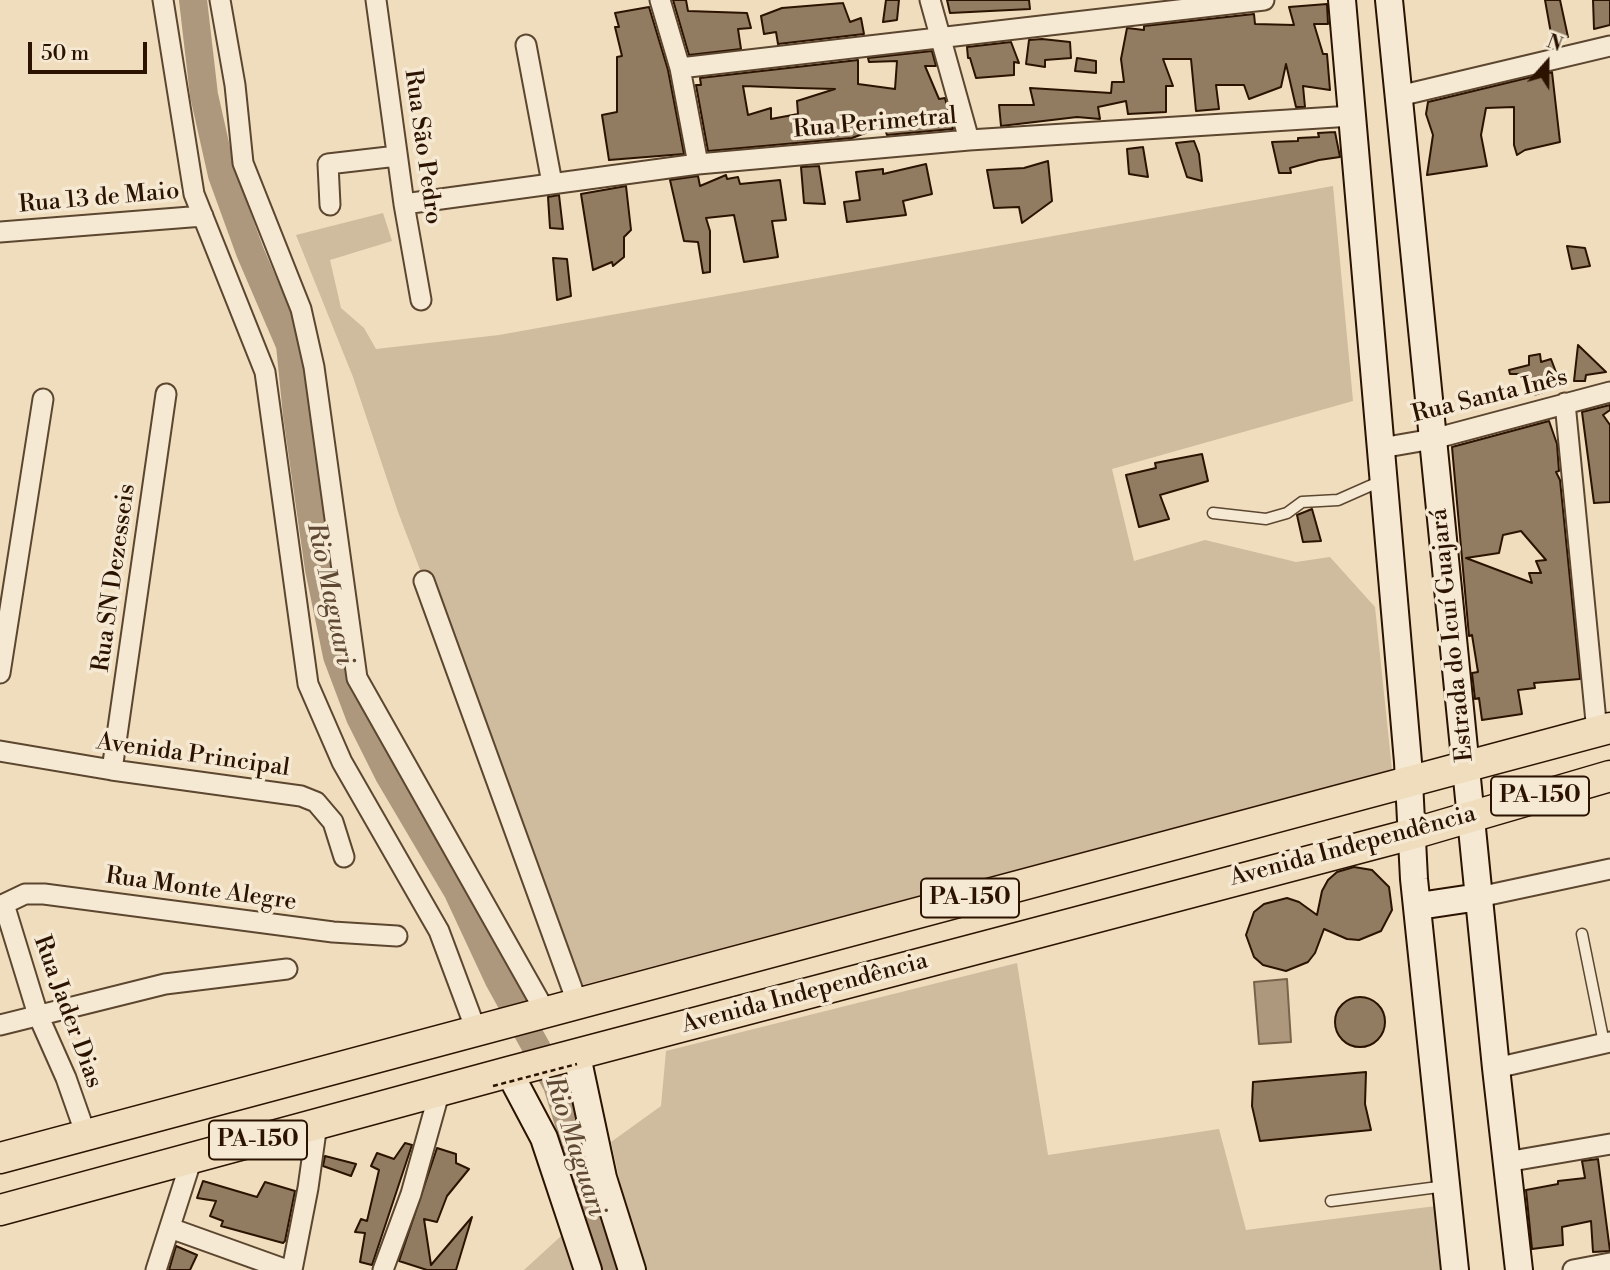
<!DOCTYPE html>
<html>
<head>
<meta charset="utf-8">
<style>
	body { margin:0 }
	#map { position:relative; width:1610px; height:1270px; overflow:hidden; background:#f0ddbd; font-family:"Libre Bodoni",serif }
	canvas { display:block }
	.north { position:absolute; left:1512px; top:28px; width:70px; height:70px; -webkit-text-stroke:5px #f5e9d4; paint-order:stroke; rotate:21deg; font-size:19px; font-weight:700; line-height:28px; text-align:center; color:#2b1300 }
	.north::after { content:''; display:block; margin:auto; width:24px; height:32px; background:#2b1300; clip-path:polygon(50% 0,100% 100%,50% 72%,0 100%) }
	.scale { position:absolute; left:28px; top:42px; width:119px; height:32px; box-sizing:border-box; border:4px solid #2b1300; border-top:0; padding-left:9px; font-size:21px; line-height:24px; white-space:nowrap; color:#2b1300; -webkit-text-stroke:5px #f5e9d4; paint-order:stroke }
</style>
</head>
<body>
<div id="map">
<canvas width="1610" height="1270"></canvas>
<div class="north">N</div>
<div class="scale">50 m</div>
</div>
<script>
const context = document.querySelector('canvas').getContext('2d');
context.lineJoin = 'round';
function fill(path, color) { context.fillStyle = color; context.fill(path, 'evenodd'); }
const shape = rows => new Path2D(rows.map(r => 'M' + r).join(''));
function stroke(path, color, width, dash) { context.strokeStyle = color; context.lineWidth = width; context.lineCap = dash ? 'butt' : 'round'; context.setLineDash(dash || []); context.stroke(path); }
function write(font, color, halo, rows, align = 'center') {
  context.font = font + ' "Libre Bodoni",serif'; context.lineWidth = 7; context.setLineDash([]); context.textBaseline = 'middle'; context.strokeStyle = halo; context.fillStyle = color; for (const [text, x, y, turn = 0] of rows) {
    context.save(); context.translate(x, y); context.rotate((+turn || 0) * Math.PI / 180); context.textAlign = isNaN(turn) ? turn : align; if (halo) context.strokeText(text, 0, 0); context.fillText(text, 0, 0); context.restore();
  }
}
fill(shape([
	[1333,186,1353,401,1112,469,1134,561,1205,540,1296,562,1330,557,1375,607,1392,770,579,986,398,512,353,377,296,235,383,213,392,241,330,260,341,308,364,328,376,349,499,335],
	[1017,963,1048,1155,1219,1129,1246,1230,1436,1206,1441,1270,524,1270,620,1182,611,1142,661,1106,666,1051]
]), '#cfbb9d');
const water = shape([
	[1287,979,1291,1042,1259,1044,1254,982,1287,979]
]);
fill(water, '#ad987d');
stroke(water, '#79634b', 2);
stroke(shape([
	[193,0,204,95,222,175,250,252,290,345,297,415,319,569,337,656,360,717,389,775,458,892,499,980,557,1085,614,1270]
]), '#ad987d', 28);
const building = shape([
	[673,0,686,0,688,11,747,13,751,28,738,29,741,49,689,55,673,0],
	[886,0,899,0,897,20,883,22,886,0],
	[947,0,1029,0,1030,9,950,13,947,0],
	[1545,0,1560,0,1568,37,1552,39,1545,0],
	[1593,0,1610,0,1610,25,1594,29,1593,0],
	[843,3,850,22,861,18,864,34,778,44,776,32,764,34,761,16,782,8,843,3],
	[1327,4,1328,24,1314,24,1323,54,1327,54,1330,90,1303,86,1305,107,1296,107,1286,64,1281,87,1249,99,1244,85,1216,85,1219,109,1196,111,1191,59,1163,59,1173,86,1166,86,1166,112,1128,114,1126,101,1098,107,1100,119,1077,117,1001,126,999,105,1034,105,1030,88,1111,93,1112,82,1124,82,1121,59,1127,28,1144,30,1144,26,1254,14,1255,24,1294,25,1289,7,1327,4],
	[649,7,668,70,684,154,609,160,602,115,617,112,617,57,622,56,615,27,619,27,615,13,649,7],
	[1042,39,1070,42,1071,58,1045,60,1045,67,1026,64,1029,40,1042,39],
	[1011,42,1019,63,1014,62,1014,75,976,78,970,58,968,58,967,47,1011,42],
	[932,51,936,66,925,66,939,99,945,98,953,129,887,135,884,126,852,138,708,151,696,85,701,85,700,78,858,60,858,84,895,89,897,61,869,62,868,58,932,51],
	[743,86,798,88,835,89,797,101,798,114,771,119,771,108,748,115,743,86],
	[1077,58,1096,61,1096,73,1075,71,1077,58],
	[1552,72,1560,142,1525,150,1517,155,1514,145,1514,107,1486,108,1481,135,1487,166,1427,175,1433,135,1426,114,1428,102,1552,72],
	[1335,132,1340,157,1319,160,1290,168,1291,173,1279,173,1272,142,1298,141,1298,138,1319,137,1318,133,1335,132],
	[1194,141,1199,154,1202,181,1187,177,1176,143,1194,141],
	[1143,147,1148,177,1129,174,1127,149,1143,147],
	[1048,161,1052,201,1022,223,1019,207,994,208,987,170,1024,168,1048,161],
	[926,164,932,194,903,201,906,215,847,222,844,202,860,200,856,172,883,169,883,174,926,164],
	[819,166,825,204,804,203,801,167,819,166],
	[726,175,727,179,738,177,740,184,780,180,786,220,772,221,778,257,744,262,734,215,706,218,710,231,710,272,703,273,698,242,684,241,670,180,698,176,700,186,726,175],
	[626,186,631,230,624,237,624,257,613,266,612,262,593,270,581,194,626,186],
	[559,195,563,229,550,228,548,197,559,195],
	[1567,246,1585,248,1590,266,1572,269,1567,246],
	[553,258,567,259,571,296,557,300,553,258],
	[1578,345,1606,372,1586,375,1585,381,1574,381,1578,345],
	[1540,354,1541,362,1551,359,1557,375,1543,375,1546,391,1534,395,1528,374,1510,374,1509,370,1529,365,1529,356,1540,354],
	[1610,405,1610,410,1603,415,1610,425,1610,502,1594,503,1582,412,1610,405],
	[1549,421,1557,444,1559,471,1556,472,1560,480,1580,679,1534,683,1535,688,1518,690,1522,714,1482,720,1479,698,1475,699,1472,673,1478,672,1472,635,1469,636,1452,447,1549,421],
	[1521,531,1546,560,1536,561,1541,573,1529,573,1532,583,1466,558,1499,553,1503,535,1521,531],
	[1202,454,1208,481,1160,495,1169,519,1139,527,1126,475,1156,468,1155,463,1202,454],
	[1312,509,1321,541,1303,542,1297,515,1312,509],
	[1354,867,1372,870,1389,887,1392,910,1381,931,1359,940,1347,939,1324,929,1315,953,1308,962,1286,971,1263,965,1254,957,1246,935,1254,912,1264,904,1287,898,1299,902,1317,915,1322,891,1328,880,1337,872,1354,867],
	'1335 1022a25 25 0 1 1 50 0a25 25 0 1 1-50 0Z',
	[1366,1072,1365,1104,1371,1130,1260,1141,1252,1106,1253,1082,1366,1072],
	[405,1143,412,1145,372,1265,360,1262,365,1233,355,1232,361,1219,367,1221,379,1170,371,1166,377,1153,394,1159,405,1143],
	[437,1148,456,1154,456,1163,469,1169,447,1196,437,1222,424,1219,431,1265,472,1217,456,1270,427,1270,399,1261,437,1148],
	[325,1156,356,1164,351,1176,323,1166,325,1156],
	[1598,1159,1610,1251,1593,1252,1591,1221,1562,1227,1563,1245,1532,1249,1526,1190,1558,1184,1558,1181,1585,1178,1582,1161,1598,1159],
	[203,1181,257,1197,265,1182,295,1191,285,1241,283,1243,221,1226,223,1221,210,1216,216,1201,197,1198,203,1181],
	[176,1246,197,1255,190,1270,169,1270,176,1246]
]);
fill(building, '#917c62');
stroke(building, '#2b1300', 2);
const service = shape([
	[1213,513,1266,519,1287,513,1302,502,1338,500,1381,481],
	[1582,934,1604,1043],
	[1331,1201,1446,1186]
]);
const minor = shape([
	[163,0,194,194,265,372,308,684,342,762,439,931,476,1030],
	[220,0,235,85,243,163,301,309,314,367,357,678,545,1011],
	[376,0,404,204,421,300],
	[660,0,680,68,698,164],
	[930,0,969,140],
	[526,45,552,183],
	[680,68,1264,0],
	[1399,96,1610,46],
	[404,204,698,164,969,140,1352,116],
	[330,205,328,164,397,156],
	[0,232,203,216],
	[1565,403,1597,732],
	[1381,448,1433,439,1610,392],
	[424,581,577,1002],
	[0,673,43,399],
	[0,751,112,770,301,796,316,802,333,822,344,857],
	[112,770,166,394],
	[1479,897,1610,869],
	[4,904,38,1015,66,1078,86,1135],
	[0,906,25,894,44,894,333,932,397,936],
	[0,1025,165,984,287,969],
	[1496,1068,1610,1042],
	[1506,1162,1610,1144],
	[170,1228,287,1270],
	[156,1270,192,1158],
	[292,1270,308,1188,317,1124],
	[383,1270,411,1194,440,1090],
	[1573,1270,1610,1263]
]);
const secondary = shape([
	[1342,0,1408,762,1414,879,1455,1270],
	[1389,0,1496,1068,1519,1270],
	[1419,906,1479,897],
	[577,1056,603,1178,632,1270],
	[509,1072,544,1138,588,1270]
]);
const primary = shape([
	[0,1158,1610,728],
	[0,1210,509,1072,1412,834,1610,776]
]);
stroke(service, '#5c462f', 13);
stroke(minor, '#5c462f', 23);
stroke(secondary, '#2b1300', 30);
stroke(primary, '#2b1300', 33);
stroke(service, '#f5e9d4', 10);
stroke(minor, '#f5e9d4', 19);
stroke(secondary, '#f5e9d4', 26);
stroke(primary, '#f0ddbd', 30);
stroke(shape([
	[493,1086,577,1064]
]), '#2b1300', 2.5, [5, 3.5]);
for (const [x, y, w] of [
	[1540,796,98],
	[970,898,98],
	[258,1140,98]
]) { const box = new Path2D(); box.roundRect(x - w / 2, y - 19.5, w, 39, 5); context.fillStyle = '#f5e9d4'; context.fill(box); stroke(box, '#2b1300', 2); }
write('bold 23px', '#2b1300', null, [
	["PA-150",1540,796],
	["PA-150",970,898],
	["PA-150",258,1140]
]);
write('24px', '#2b1300', '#f5e9d4', [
	["Rua Perimetral",875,124,-5],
	["Rua São Pedro",422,147,82],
	["Rua 13 de Maio",99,199,-5],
	["Rua Santa Inês",1490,397,-14],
	["Rua SN Dezesseis",115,578,-82],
	["Estrada do Icuí Guajará",1453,635,-96],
	["Avenida Principal",193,756,8],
	["Avenida Independência",1353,847,-15],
	["Rua Monte Alegre",201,890,8],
	["Avenida Independência",805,994,-15],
	["Rua Jader Dias",67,1012,70]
]);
write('italic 26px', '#5f4832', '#f5e9d4', [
	["Rio Maguari",329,594,78],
	["Rio Maguari",574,1147,72]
]);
</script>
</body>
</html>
